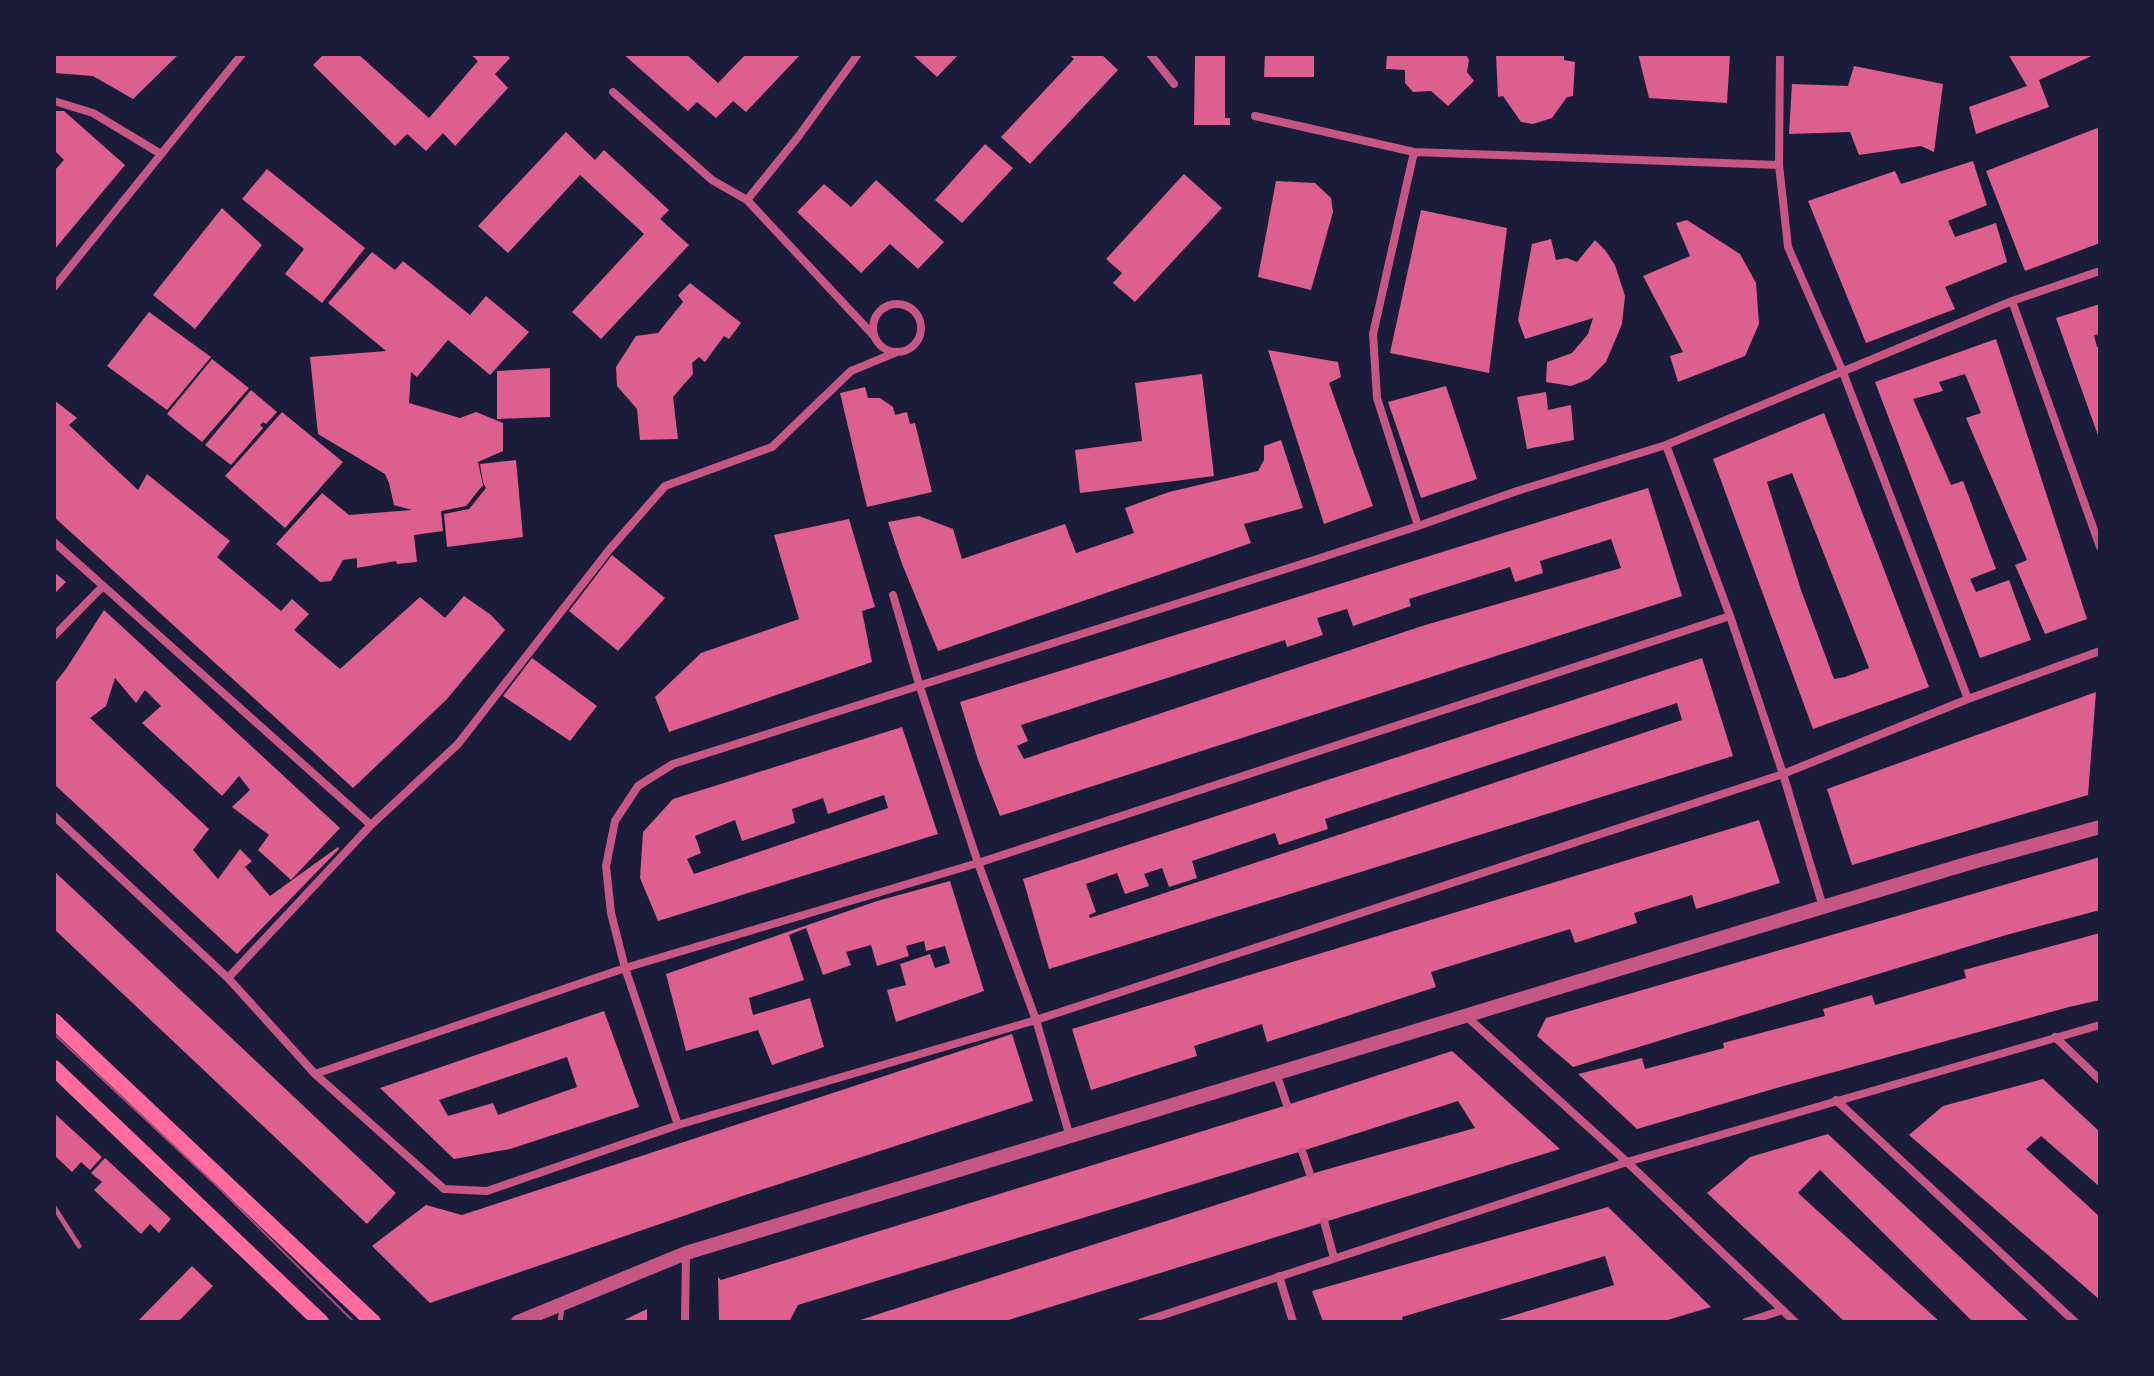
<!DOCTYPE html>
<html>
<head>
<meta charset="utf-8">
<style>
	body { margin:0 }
	#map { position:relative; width:2154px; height:1376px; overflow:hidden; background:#1b1b3a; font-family:"Fira Sans",sans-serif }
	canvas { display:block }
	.frame { position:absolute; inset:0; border:56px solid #1b1b3a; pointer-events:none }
</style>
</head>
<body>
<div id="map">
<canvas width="2154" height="1376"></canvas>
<div class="frame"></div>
</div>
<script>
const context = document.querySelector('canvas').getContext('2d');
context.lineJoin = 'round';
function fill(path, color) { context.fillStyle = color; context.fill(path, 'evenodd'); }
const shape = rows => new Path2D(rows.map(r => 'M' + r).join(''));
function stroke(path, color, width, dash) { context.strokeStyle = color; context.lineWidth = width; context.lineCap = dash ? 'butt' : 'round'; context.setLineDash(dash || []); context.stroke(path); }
fill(shape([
	[54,54,179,54,133,99,93,76,54,73],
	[324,54,358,54,429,118,478,61,470,54,506,54,510,58,495,74,508,88,455,146,443,133,426,151,407,134,395,146,313,65],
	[623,54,686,54,718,83,746,54,801,54,746,112,733,101,716,118,697,102,688,111],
	[912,54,959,54,937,77],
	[1068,54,1101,54,1118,70,1030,164,1001,137,1074,59],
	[1195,54,1225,54,1225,118,1230,118,1230,125,1194,125],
	[1265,54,1314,54,1314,77,1264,77],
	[1387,54,1466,54,1469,60,1467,72,1474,81,1448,106,1431,91,1413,92,1405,83,1405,70,1386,69],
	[1496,54,1564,54,1564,60,1575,62,1573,96,1567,97,1552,118,1533,124,1521,122,1503,96,1498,97],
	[1638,54,1730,54,1727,103,1649,98],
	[2008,54,2096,54,2039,80,2049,107,1976,134,1969,107,2027,86],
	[1854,66,1943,84,1934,152,1921,146,1859,155,1850,132,1789,134,1792,84,1848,86],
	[54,111,64,111,125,165,54,250,54,171,64,160,54,150],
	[2100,127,2100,243,2025,271,1986,171],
	[566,132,595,160,604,150,669,210,660,219,689,245,601,339,572,312,644,234,580,175,508,253,478,226],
	[985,144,1013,168,962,223,935,200],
	[1973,161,1987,205,1948,221,1955,237,1996,223,2007,262,1945,287,1955,309,1866,343,1808,201,1895,171,1901,184],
	[267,169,365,248,322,303,285,274,304,249,242,199],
	[1184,174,1222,208,1135,302,1113,283,1122,273,1106,259],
	[876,180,944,242,918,269,890,244,861,273,797,212,824,184,851,207],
	[1276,181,1315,183,1331,198,1333,212,1311,290,1258,277],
	[222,208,262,245,195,329,153,295],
	[1421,210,1507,228,1489,373,1390,353],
	[1687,220,1740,254,1756,283,1759,324,1745,356,1678,382,1670,356,1683,352,1643,276,1690,256,1676,223],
	[1551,239,1556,260,1567,258,1577,262,1595,240,1605,250,1615,265,1625,296,1622,324,1606,362,1589,379,1571,386,1546,382,1547,362,1572,353,1588,334,1593,318,1525,339,1518,320,1532,244],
	[372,252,395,270,403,261,470,315,486,296,529,332,490,375,448,340,417,377,411,372,409,403,460,418,476,412,503,423,503,451,478,462,483,485,466,506,441,511,443,531,414,535,417,562,397,564,396,561,357,568,357,558,343,560,331,581,320,582,276,544,322,493,349,515,412,510,394,505,389,483,385,474,318,434,310,357,386,351,328,303],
	[690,283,741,323,729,339,724,336,705,362,699,357,692,363,693,374,673,397,678,439,640,440,637,409,617,386,616,367,636,336,658,333,683,302,678,295],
	[2100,304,2100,334,2094,335,2097,347,2100,346,2100,441,2056,318],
	[149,312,211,357,167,410,107,366],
	[1996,339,2087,619,2045,634,2015,565,2027,560,1966,418,1981,413,1965,374,1939,382,1943,391,1913,399,1951,485,1963,481,1996,569,1970,579,1976,592,2009,580,2031,640,1980,658,1875,382],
	[1268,350,1338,362,1341,377,1329,383,1373,506,1324,524],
	[212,359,249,388,202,442,167,414],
	[550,368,550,417,497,419,497,371],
	[1202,374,1214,476,1080,493,1075,450,1142,441,1135,383],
	[1446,386,1477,479,1421,498,1388,402],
	[865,387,868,398,880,398,893,407,895,415,907,412,910,424,915,423,932,492,867,507,840,393],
	[251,390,277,412,266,424,263,422,260,425,263,428,231,465,205,445],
	[1546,392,1548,410,1571,405,1574,440,1527,449,1517,397],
	[54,400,77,418,69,425,138,490,147,474,230,541,217,557,281,611,292,599,309,614,294,630,340,669,420,597,445,618,464,596,491,615,505,630,446,700,353,788,54,517],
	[282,412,343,462,285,528,225,476],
	[1824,413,1929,687,1813,729,1713,459],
	[1792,473,1869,668,1845,677,1834,679,1801,590,1767,482],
	[1281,440,1303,508,1244,524,1251,543,938,651,902,564,888,522,919,516,953,529,962,559,1065,524,1076,553,1134,533,1125,508,1169,492,1258,471,1264,460,1264,446],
	[516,460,523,537,447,547,444,514,469,509,486,488,483,482,480,464],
	[1648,488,1682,596,1000,816,978,760,960,702],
	[1611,539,1621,568,1422,626,1024,759,1017,746,1028,741,1021,725,1285,640,1287,647,1323,635,1317,618,1347,609,1353,626,1411,606,1409,599,1510,567,1515,582,1543,573,1540,561],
	[849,519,875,607,862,611,872,662,669,732,655,697,701,653,799,619,774,535],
	[612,555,665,598,618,651,569,611],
	[54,572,66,582,54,594],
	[104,610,340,828,291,880,258,850,269,835,232,807,250,790,239,776,222,796,142,723,161,706,145,690,136,703,115,678,106,706,90,718,209,829,193,850,218,879,240,849,252,861,245,867,270,896,338,847,339,849,237,954,54,784,54,684,66,669],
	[532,658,597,706,570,741,503,696],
	[1702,658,1733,756,1049,969,1023,879],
	[1677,703,1682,720,1090,918,1089,915,1096,912,1086,884,1117,873,1125,894,1149,886,1144,874,1162,868,1169,887,1197,878,1192,861,1275,833,1279,845,1328,829,1325,819],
	[2096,692,2088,795,1852,865,1827,789],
	[902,727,938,834,658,921,640,878,643,832,673,799],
	[884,795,888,808,694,874,687,859,701,853,695,836,735,820,742,841,795,823,792,809,823,798,828,814],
	[1759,820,1780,883,1696,909,1692,895,1634,913,1637,923,1575,943,1570,929,1431,972,1436,987,1267,1042,1262,1024,1194,1046,1197,1056,1091,1090,1072,1029],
	[2100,857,2100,910,2006,935,1573,1067,1537,1036,1546,1018],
	[54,871,396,1193,367,1224,54,929],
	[950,881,984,991,896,1022,887,990,906,985,900,964,930,954,935,968,950,963,945,946,926,951,924,941,906,946,909,956,877,966,871,945,846,952,851,965,823,975,806,928,789,935,804,980,749,998,753,1015,810,998,824,1047,772,1065,758,1030,686,1051,666,974,877,901],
	[2100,933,2100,1000,2069,1007,1780,1087,1637,1129,1578,1074,1642,1058,1645,1069,1724,1048,1723,1043,1825,1016,1823,1009,1872,995,1875,1005,1966,978,1964,970],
	[604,1011,639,1107,510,1149,454,1159,380,1088],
	[567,1057,577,1087,498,1115,493,1103,448,1116,439,1100],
	[1012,1034,1033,1101,724,1202,430,1303,372,1246,426,1205,462,1215],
	[1452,1051,1560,1149,1002,1322,854,1322,1321,1171,1475,1128,1458,1101,1302,1151,798,1305,789,1322,719,1322,718,1277,721,1280,1287,1105],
	[2043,1079,2100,1132,2100,1187,2041,1136,2026,1149,2100,1217,2100,1300,1909,1135,1943,1106],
	[54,1113,102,1157,90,1170,81,1162,72,1172,54,1155],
	[1828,1134,1859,1163,2030,1322,1973,1322,1820,1170,1798,1193,1940,1322,1845,1322,1707,1193,1750,1157],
	[105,1158,171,1219,159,1233,150,1224,141,1234,94,1190,102,1182,91,1173],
	[1608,1207,1711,1307,1661,1322,1492,1322,1614,1285,1605,1256,1402,1317,1403,1322,1323,1322,1312,1291],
	[192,1266,213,1286,178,1322,137,1322],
	[647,1309,647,1322,620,1322]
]), '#dd5f8e');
stroke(shape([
	[54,1207,79,1246],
	[560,1322,562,1307]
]), '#c65784', 5);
stroke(shape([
	[1150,54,1174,84],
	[1780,54,1779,165,1788,247,1842,370,1968,699],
	[613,92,712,180,747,200,874,336],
	[54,101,93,113,161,154],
	[1255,116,1414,152,1779,165],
	[1414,152,1373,334,1377,398,1418,526],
	[747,200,798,137,858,54],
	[54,287,242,54],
	[2012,301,2100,547],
	'873 328a24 24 0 1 1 48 0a24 24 0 1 1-48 0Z',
	[1666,445,1730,616,1783,774,1823,907],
	[54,542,371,825],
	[893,595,919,684,978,863,1036,1020,1070,1137],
	[54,636,103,586],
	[54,816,228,978,315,1074,444,1189,487,1191,678,1125,1036,1020,1783,774,1968,699,2100,651],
	[228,978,371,825,458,744,609,550,665,486,772,447,851,371,897,352],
	[1466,1016,1627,1162,1795,1322],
	[2055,1037,2100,1080],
	[1276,1073,1287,1105],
	[315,1074,625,968,978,863,1730,616],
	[1836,1100,2075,1322],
	[678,1125,625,968,611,913,606,866,615,821,638,786,673,764,1314,560,1418,526,1517,491,1666,445,2012,301,2100,271],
	[1302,1151,1310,1174],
	[1324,1221,1334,1258],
	[1279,1276,1293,1322],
	[685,1322,686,1253],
	[1142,1322,1627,1162,2100,1025],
	[1746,1322,1783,1310]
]), '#c65784', 8);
stroke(shape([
	[518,1322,686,1253,1823,907,1973,862,2100,827]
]), '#c65784', 14);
stroke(shape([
	[54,1021,373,1322],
	[54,1068,321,1322]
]), '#ff6b9d', 16);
stroke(shape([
	[54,1034,219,1188,354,1322]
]), '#a44b75', 2);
</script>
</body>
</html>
